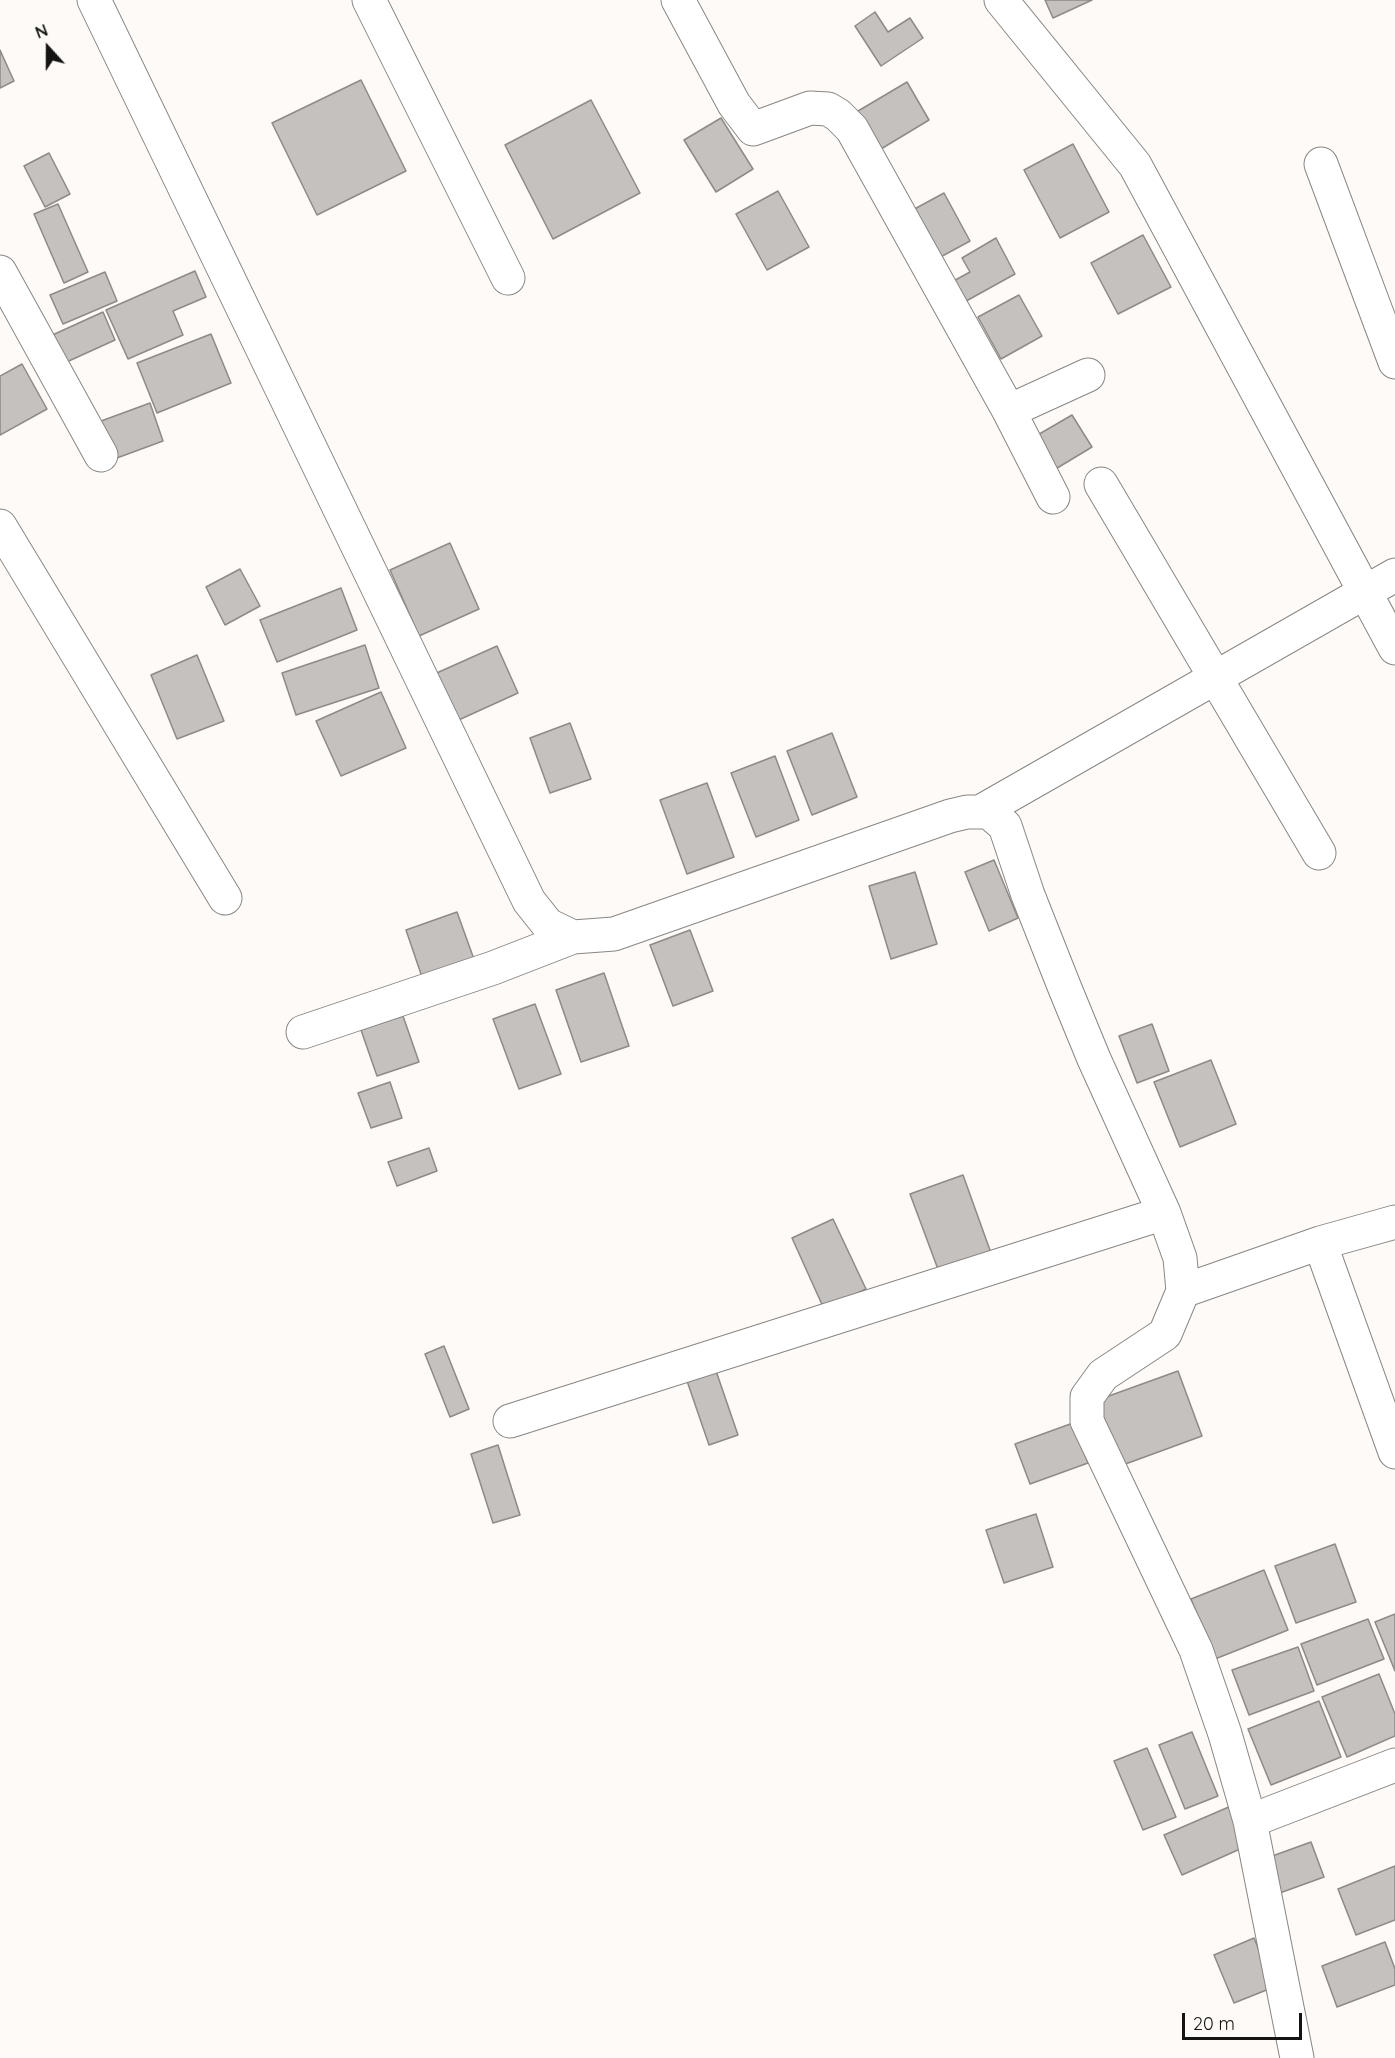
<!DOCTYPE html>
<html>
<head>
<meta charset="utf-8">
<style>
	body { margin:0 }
	#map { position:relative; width:1395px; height:2058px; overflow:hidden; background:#fdfaf7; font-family:Quicksand,sans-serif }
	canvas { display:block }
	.north { position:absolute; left:18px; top:18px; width:60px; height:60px; -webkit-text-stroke:4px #fdfaf7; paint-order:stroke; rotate:339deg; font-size:16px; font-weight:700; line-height:24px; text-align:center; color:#151413 }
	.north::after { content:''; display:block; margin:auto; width:21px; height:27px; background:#151413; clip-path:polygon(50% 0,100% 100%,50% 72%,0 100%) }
	.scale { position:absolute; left:1182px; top:2013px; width:120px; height:27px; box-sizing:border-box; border:3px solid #151413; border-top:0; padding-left:8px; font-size:18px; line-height:21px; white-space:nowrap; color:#151413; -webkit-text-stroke:4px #fdfaf7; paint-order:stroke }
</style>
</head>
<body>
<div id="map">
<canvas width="1395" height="2058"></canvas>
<div class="north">N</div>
<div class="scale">20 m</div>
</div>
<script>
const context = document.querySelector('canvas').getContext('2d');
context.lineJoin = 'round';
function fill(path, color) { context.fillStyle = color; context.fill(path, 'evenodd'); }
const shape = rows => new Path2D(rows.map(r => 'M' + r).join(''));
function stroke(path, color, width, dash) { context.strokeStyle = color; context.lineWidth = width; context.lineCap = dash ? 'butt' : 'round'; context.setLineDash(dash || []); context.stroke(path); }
const building = shape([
	[1045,0,1092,0,1053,18,1045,0],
	[875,12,888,32,910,18,923,38,881,66,855,26,875,12],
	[0,50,14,81,0,88,0,50],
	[361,80,406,171,317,215,272,123,361,80],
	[907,82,929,120,876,152,853,114,907,82],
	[591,100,640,193,553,239,505,145,591,100],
	[721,118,753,169,716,192,684,140,721,118],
	[1073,144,1109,212,1060,238,1024,170,1073,144],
	[49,153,70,194,45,207,24,166,49,153],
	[778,191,809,247,767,270,736,214,778,191],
	[944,193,970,241,935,260,909,212,944,193],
	[58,204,88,272,64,283,34,214,58,204],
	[1143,235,1171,287,1118,314,1091,263,1143,235],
	[996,238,1015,274,959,305,948,284,970,272,962,258,996,238],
	[195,271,206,297,173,311,183,335,128,359,106,310,195,271],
	[105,272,117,301,63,324,50,295,105,272],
	[1019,295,1042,336,1001,359,978,317,1019,295],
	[103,312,115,340,60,365,48,337,103,312],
	[211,334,231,383,157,413,137,363,211,334],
	[22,364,47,409,0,435,0,376,22,364],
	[150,403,163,441,106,462,93,424,150,403],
	[1072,415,1092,447,1049,473,1029,440,1072,415],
	[450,543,479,609,419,636,390,570,450,543],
	[240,569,260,606,225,625,206,587,240,569],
	[341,588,357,630,277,662,260,620,341,588],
	[365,645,379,688,296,715,282,673,365,645],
	[497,646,518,693,452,723,430,676,497,646],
	[197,655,224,721,177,739,151,675,197,655],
	[381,692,406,748,341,776,316,721,381,692],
	[570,723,591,779,550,793,530,738,570,723],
	[832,733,857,797,812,815,787,751,832,733],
	[775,756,799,820,756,837,731,773,775,756],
	[707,783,734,857,687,874,660,800,707,783],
	[994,860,1018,918,989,931,965,872,994,860],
	[915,872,937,944,891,959,869,886,915,872],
	[457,912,475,962,423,980,406,930,457,912],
	[690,930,713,991,673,1006,650,945,690,930],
	[604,973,629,1046,581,1062,556,990,604,973],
	[535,1004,561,1074,519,1089,493,1019,535,1004],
	[403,1016,419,1062,377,1076,361,1030,403,1016],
	[1152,1024,1169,1071,1137,1083,1119,1036,1152,1024],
	[1211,1060,1236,1124,1180,1147,1154,1082,1211,1060],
	[390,1082,402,1118,371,1128,358,1093,390,1082],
	[429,1148,437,1171,397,1186,388,1162,429,1148],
	[963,1175,991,1253,939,1272,910,1194,963,1175],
	[833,1219,866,1289,824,1309,792,1238,833,1219],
	[444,1346,469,1409,450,1417,425,1354,444,1346],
	[715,1368,738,1435,709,1445,686,1378,715,1368],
	[1178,1371,1202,1436,1120,1466,1095,1401,1178,1371],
	[1073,1423,1088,1463,1030,1484,1015,1444,1073,1423],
	[498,1445,520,1515,493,1523,471,1454,498,1445],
	[1036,1514,1053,1567,1004,1583,986,1530,1036,1514],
	[1335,1544,1356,1602,1296,1623,1275,1566,1335,1544],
	[1264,1570,1288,1630,1215,1659,1191,1599,1264,1570],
	[1395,1614,1395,1671,1375,1622,1395,1614],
	[1368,1619,1384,1659,1317,1685,1301,1644,1368,1619],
	[1298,1647,1314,1691,1249,1715,1232,1670,1298,1647],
	[1379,1674,1395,1714,1395,1736,1347,1757,1322,1697,1379,1674],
	[1319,1701,1341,1757,1271,1785,1248,1729,1319,1701],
	[1192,1732,1218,1796,1185,1809,1159,1745,1192,1732],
	[1147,1748,1176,1817,1143,1830,1114,1761,1147,1748],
	[1231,1806,1249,1845,1182,1875,1164,1835,1231,1806],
	[1311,1842,1324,1877,1277,1894,1264,1859,1311,1842],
	[1395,1866,1395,1920,1356,1935,1338,1889,1395,1866],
	[1254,1938,1274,1987,1234,2003,1214,1955,1254,1938],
	[1385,1942,1395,1969,1395,1985,1337,2007,1322,1966,1385,1942]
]);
fill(building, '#c4c1be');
stroke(building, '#8d8a87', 1.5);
const minor = shape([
	[94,0,529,901,548,925,573,937,614,934,950,816,967,812,989,812,1005,826,1028,895,1064,986,1094,1059,1164,1213,1180,1258,1183,1291,1165,1334,1103,1375,1087,1397,1087,1421,1196,1650,1225,1734,1250,1821,1297,2058],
	[369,0,508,278],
	[678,0,734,104,753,129,810,108,828,109,838,115,852,129,1009,411,1053,497],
	[1001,0,1135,165,1395,648],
	[1321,164,1395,362],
	[0,272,101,455],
	[1009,411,1088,375],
	[1101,484,1319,853],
	[0,526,225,898],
	[980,812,1395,575],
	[303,1032,493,968,573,937],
	[1320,1243,1395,1452],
	[1183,1291,1320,1243,1395,1222],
	[510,1421,1164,1213],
	[1250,1821,1395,1765]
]);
stroke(minor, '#898684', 35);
stroke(minor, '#fff', 33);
</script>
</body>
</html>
